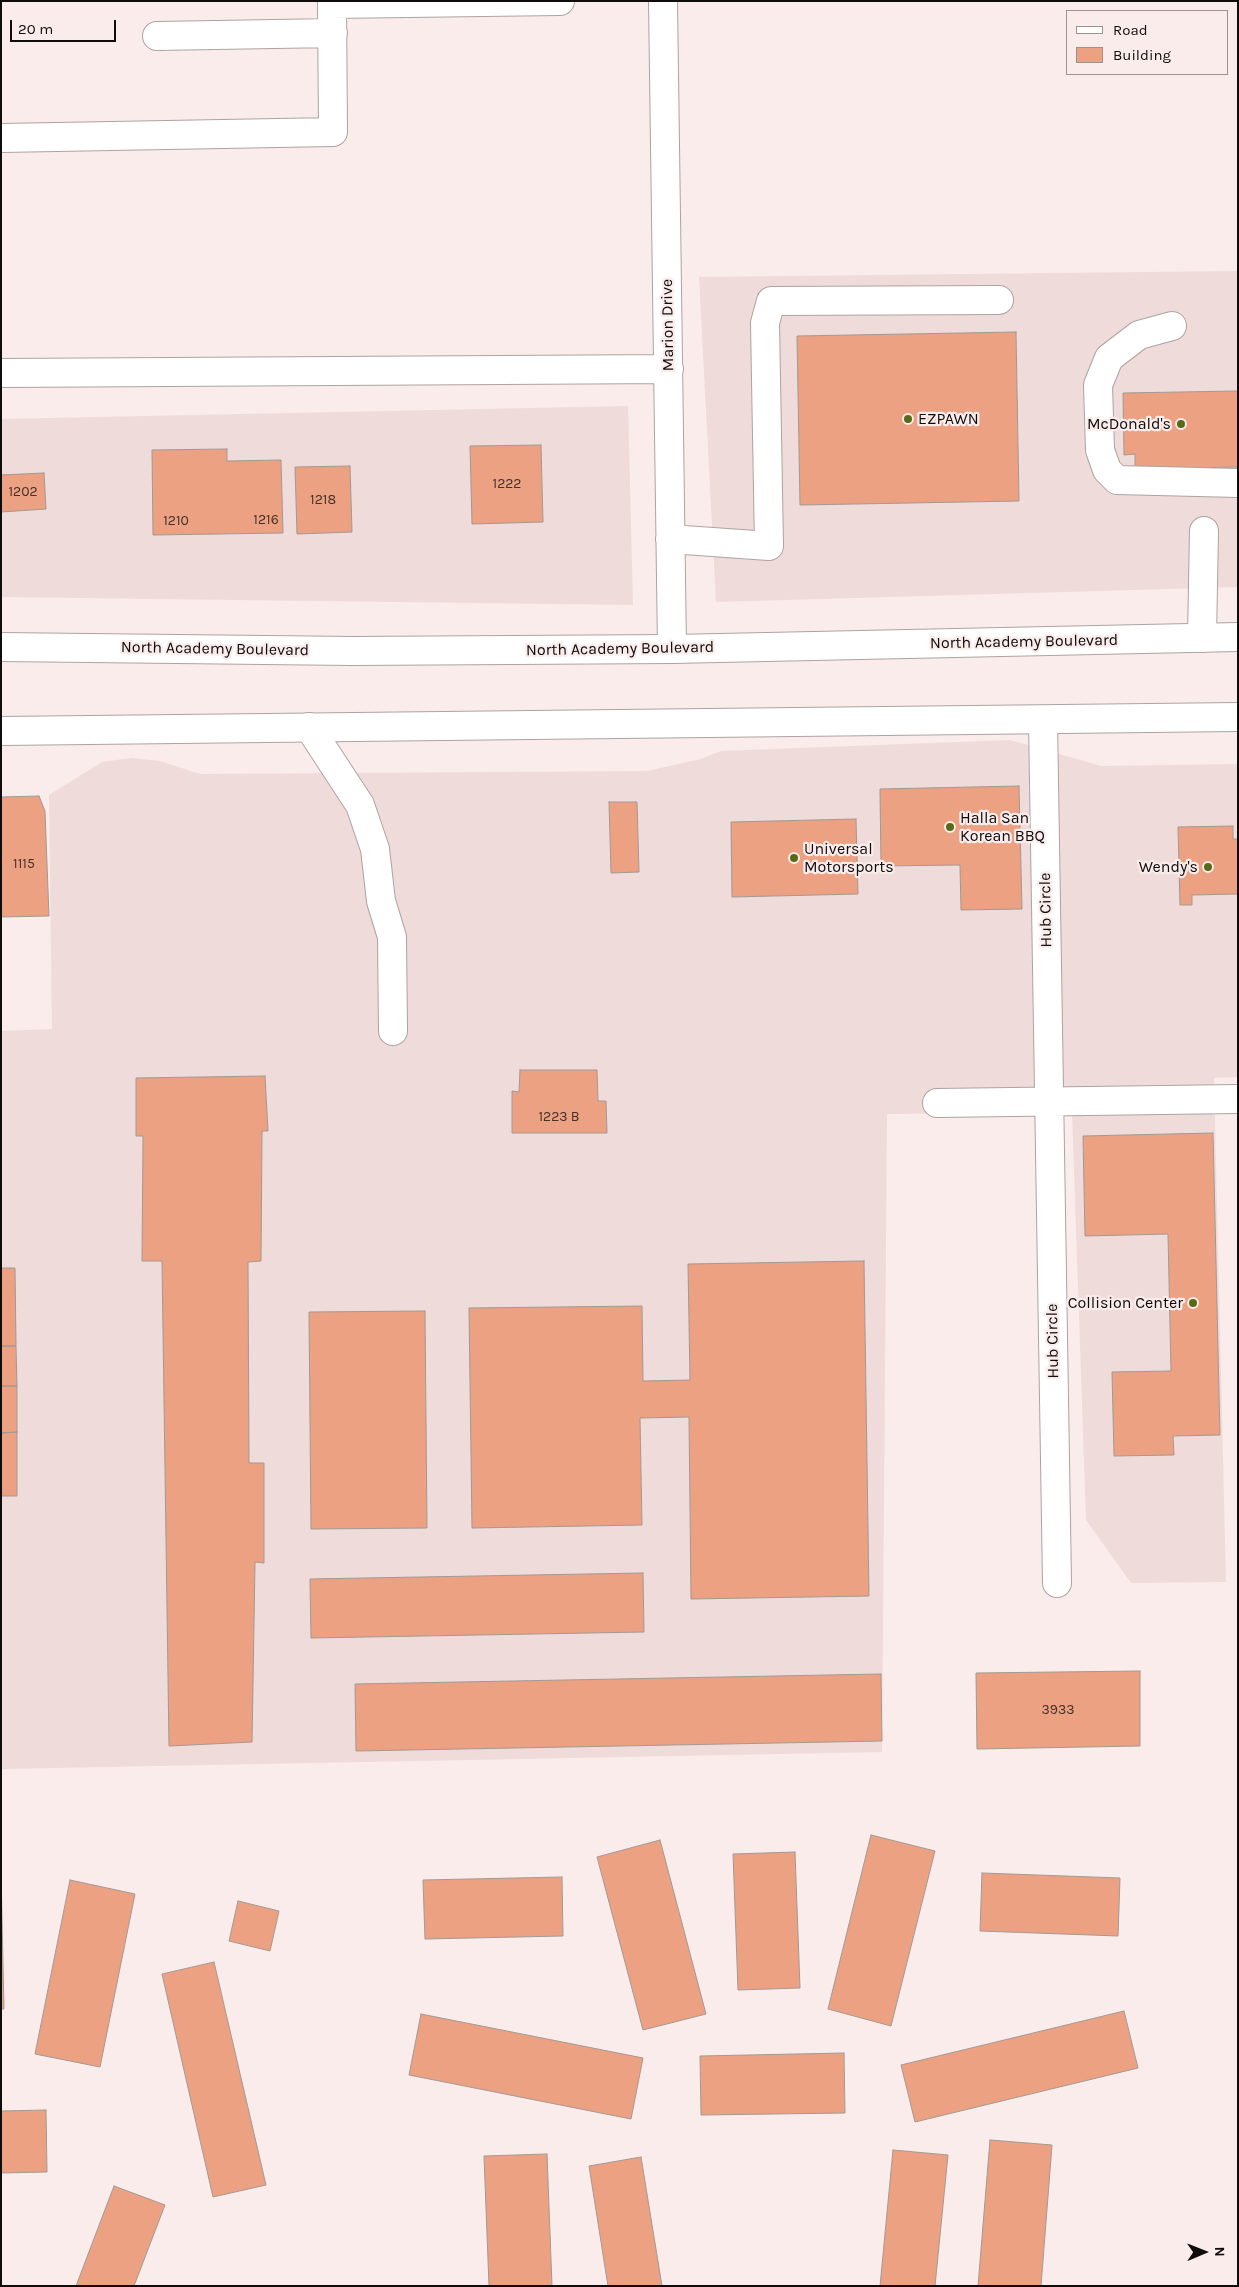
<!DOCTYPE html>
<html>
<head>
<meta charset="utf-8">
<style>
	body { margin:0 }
	#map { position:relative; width:1239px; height:2287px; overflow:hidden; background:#f9eceb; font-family:Karla,sans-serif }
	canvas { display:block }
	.frame { position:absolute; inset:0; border:2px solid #0f0c0b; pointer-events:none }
	.legend { position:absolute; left:1066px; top:10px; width:162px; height:65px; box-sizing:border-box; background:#f9eceb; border:1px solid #9b9291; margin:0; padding:6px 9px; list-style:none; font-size:15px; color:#0f0c0b }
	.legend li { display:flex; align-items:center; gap:10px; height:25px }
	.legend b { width:25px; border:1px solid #9b9291 }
	.north { position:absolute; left:1179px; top:2227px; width:50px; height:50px; -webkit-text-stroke:4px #f9eceb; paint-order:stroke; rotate:89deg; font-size:14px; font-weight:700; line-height:20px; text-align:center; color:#0f0c0b }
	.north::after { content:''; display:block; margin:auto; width:18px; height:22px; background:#0f0c0b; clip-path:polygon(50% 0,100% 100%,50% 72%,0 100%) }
	.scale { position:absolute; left:10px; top:20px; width:106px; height:22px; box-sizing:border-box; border:2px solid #0f0c0b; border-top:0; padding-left:6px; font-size:15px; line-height:18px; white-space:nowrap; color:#0f0c0b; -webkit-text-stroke:4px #f9eceb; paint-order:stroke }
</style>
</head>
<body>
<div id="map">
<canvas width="1239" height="2287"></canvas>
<div class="frame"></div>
<ul class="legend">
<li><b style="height:6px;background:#fff"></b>Road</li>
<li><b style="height:14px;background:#eba182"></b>Building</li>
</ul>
<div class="north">N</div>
<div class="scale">20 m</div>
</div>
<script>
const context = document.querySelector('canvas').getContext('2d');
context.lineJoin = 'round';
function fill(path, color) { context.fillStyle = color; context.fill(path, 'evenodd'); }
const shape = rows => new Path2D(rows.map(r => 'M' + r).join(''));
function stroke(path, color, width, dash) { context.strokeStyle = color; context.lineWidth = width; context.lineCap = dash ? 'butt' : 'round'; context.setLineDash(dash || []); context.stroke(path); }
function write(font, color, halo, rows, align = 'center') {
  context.font = font + ' Karla,sans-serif'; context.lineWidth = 4.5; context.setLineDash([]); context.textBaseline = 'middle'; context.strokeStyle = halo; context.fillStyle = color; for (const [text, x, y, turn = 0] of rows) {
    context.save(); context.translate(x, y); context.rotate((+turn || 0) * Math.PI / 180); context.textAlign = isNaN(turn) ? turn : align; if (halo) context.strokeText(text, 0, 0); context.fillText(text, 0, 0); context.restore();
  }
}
fill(shape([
	[1238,271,1238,587,716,602,699,277],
	[628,406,633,605,1,597,1,419],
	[1010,740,1101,766,1238,764,1238,1077,1214,1078,1226,1582,1131,1583,1086,1520,1072,1112,887,1114,882,1752,1,1769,1,1031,52,1029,49,795,102,762,131,758,160,761,200,774,647,771,701,759,721,751]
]), '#efdbd9');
const building = shape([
	[1016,332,1019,501,800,505,797,336,1016,332],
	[1238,391,1238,467,1135,469,1135,454,1124,455,1123,393,1238,391],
	[541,445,543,522,472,524,470,446,541,445],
	[227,449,227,461,281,460,283,533,153,535,152,450,227,449],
	[350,466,352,532,297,534,295,467,350,466],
	[44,473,46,509,1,512,1,475,44,473],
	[1019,786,1022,909,961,910,960,865,881,866,880,789,1019,786],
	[39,796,45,811,49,916,1,917,1,797,39,796],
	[609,802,637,802,639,872,611,873,609,802],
	[856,819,858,894,732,897,731,822,856,819],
	[1233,826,1233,839,1238,839,1238,894,1192,895,1192,905,1180,905,1178,827,1233,826],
	[520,1070,597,1070,598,1101,606,1101,607,1133,512,1133,512,1091,519,1092,520,1070],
	[265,1076,268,1131,262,1131,261,1261,248,1262,249,1463,264,1463,264,1563,255,1562,252,1742,169,1746,162,1261,142,1261,143,1136,136,1136,136,1078,265,1076],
	[1213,1133,1220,1435,1173,1436,1174,1455,1114,1456,1112,1372,1171,1371,1168,1234,1085,1236,1083,1136,1213,1133],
	[864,1261,869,1596,691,1599,689,1417,640,1418,642,1525,472,1528,469,1308,642,1306,643,1381,690,1380,688,1264,864,1261],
	[1,1268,15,1268,16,1346,1,1346,1,1268],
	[425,1311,427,1528,311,1529,309,1312,425,1311],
	[1,1346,16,1346,17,1386,1,1386,1,1346],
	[1,1386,17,1386,17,1432,1,1433,1,1386],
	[17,1432,17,1496,1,1496,1,1433,17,1432],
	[643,1573,644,1632,311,1638,310,1579,643,1573],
	[1140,1671,1140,1746,977,1749,976,1673,1140,1671],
	[881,1674,882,1741,356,1751,355,1684,881,1674],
	[871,1835,935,1851,891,2026,828,2009,871,1835],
	[660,1840,706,2014,643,2030,597,1857,660,1840],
	[795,1852,800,1988,738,1990,733,1854,795,1852],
	[1,1873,4,2009,1,2009,1,1873],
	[982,1873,1120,1878,1118,1936,980,1931,982,1873],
	[562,1877,563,1936,425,1939,423,1880,562,1877],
	[70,1880,135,1894,100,2067,35,2054,70,1880],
	[238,1901,279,1911,270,1951,229,1941,238,1901],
	[214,1962,266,2185,213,2197,162,1974,214,1962],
	[1124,2011,1138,2068,915,2122,901,2065,1124,2011],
	[421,2014,643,2058,631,2119,409,2075,421,2014],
	[844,2053,845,2113,701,2115,700,2056,844,2053],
	[46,2110,47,2172,1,2173,1,2111,46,2110],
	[990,2140,1052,2145,1041,2286,978,2286,990,2140],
	[893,2150,948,2155,935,2286,880,2286,893,2150],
	[547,2154,552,2286,489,2286,484,2156,547,2154],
	[641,2157,662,2286,608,2286,589,2166,641,2157],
	[114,2186,165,2205,134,2286,76,2286,114,2186]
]);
fill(building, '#eba182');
stroke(building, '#a39994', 1);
const minor = shape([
	[663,1,672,649],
	[157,36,333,33],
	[1,138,333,132,332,4,560,1],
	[1172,326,1139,335,1109,358,1098,385,1100,450,1107,470,1117,480,1238,483],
	[1,373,669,369],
	[670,539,769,546,765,323,771,301,999,300],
	[1202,638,1204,531],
	[1043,720,1057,1583],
	[309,727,360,805,375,849,381,901,392,937,393,1031],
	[937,1103,1238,1099]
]);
const highway = shape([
	[1,647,352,651,672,649,1238,637],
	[1,731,1238,717]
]);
stroke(minor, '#aea3a2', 30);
stroke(highway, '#aea3a2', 30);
stroke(minor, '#fff', 28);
stroke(highway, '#fff', 28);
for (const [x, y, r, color] of [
	[908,419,5,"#576a17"],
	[1181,424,5,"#576a17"],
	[950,827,5,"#576a17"],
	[794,858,5,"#576a17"],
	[1208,867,5,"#576a17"],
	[1193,1303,5,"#576a17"]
]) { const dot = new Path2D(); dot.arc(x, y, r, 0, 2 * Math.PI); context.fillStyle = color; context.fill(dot); stroke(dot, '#f9eceb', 2); }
write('14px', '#463129', null, [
	["1222",507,484],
	["1202",23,492],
	["1218",323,500],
	["1216",266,520],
	["1210",176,521],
	["1115",24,864],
	["1223 B",559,1117],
	["3933",1058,1710]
]);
write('16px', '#0f0c0b', '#f9eceb', [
	["Marion Drive",668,325,-91],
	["North Academy Boulevard",1024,642,-1],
	["North Academy Boulevard",215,649,1],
	["North Academy Boulevard",620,649,-1],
	["Hub Circle",1046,910,-91],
	["Hub Circle",1053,1341,-91]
]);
write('16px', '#0f0c0b', '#f9eceb', [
	["EZPAWN",918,419],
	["McDonald's",1171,424,"right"],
	["Halla San",960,818],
	["Korean BBQ",960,836],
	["Universal",804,849],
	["Motorsports",804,867],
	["Wendy's",1198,867,"right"],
	["Collision Center",1183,1303,"right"]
], 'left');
</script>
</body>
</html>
